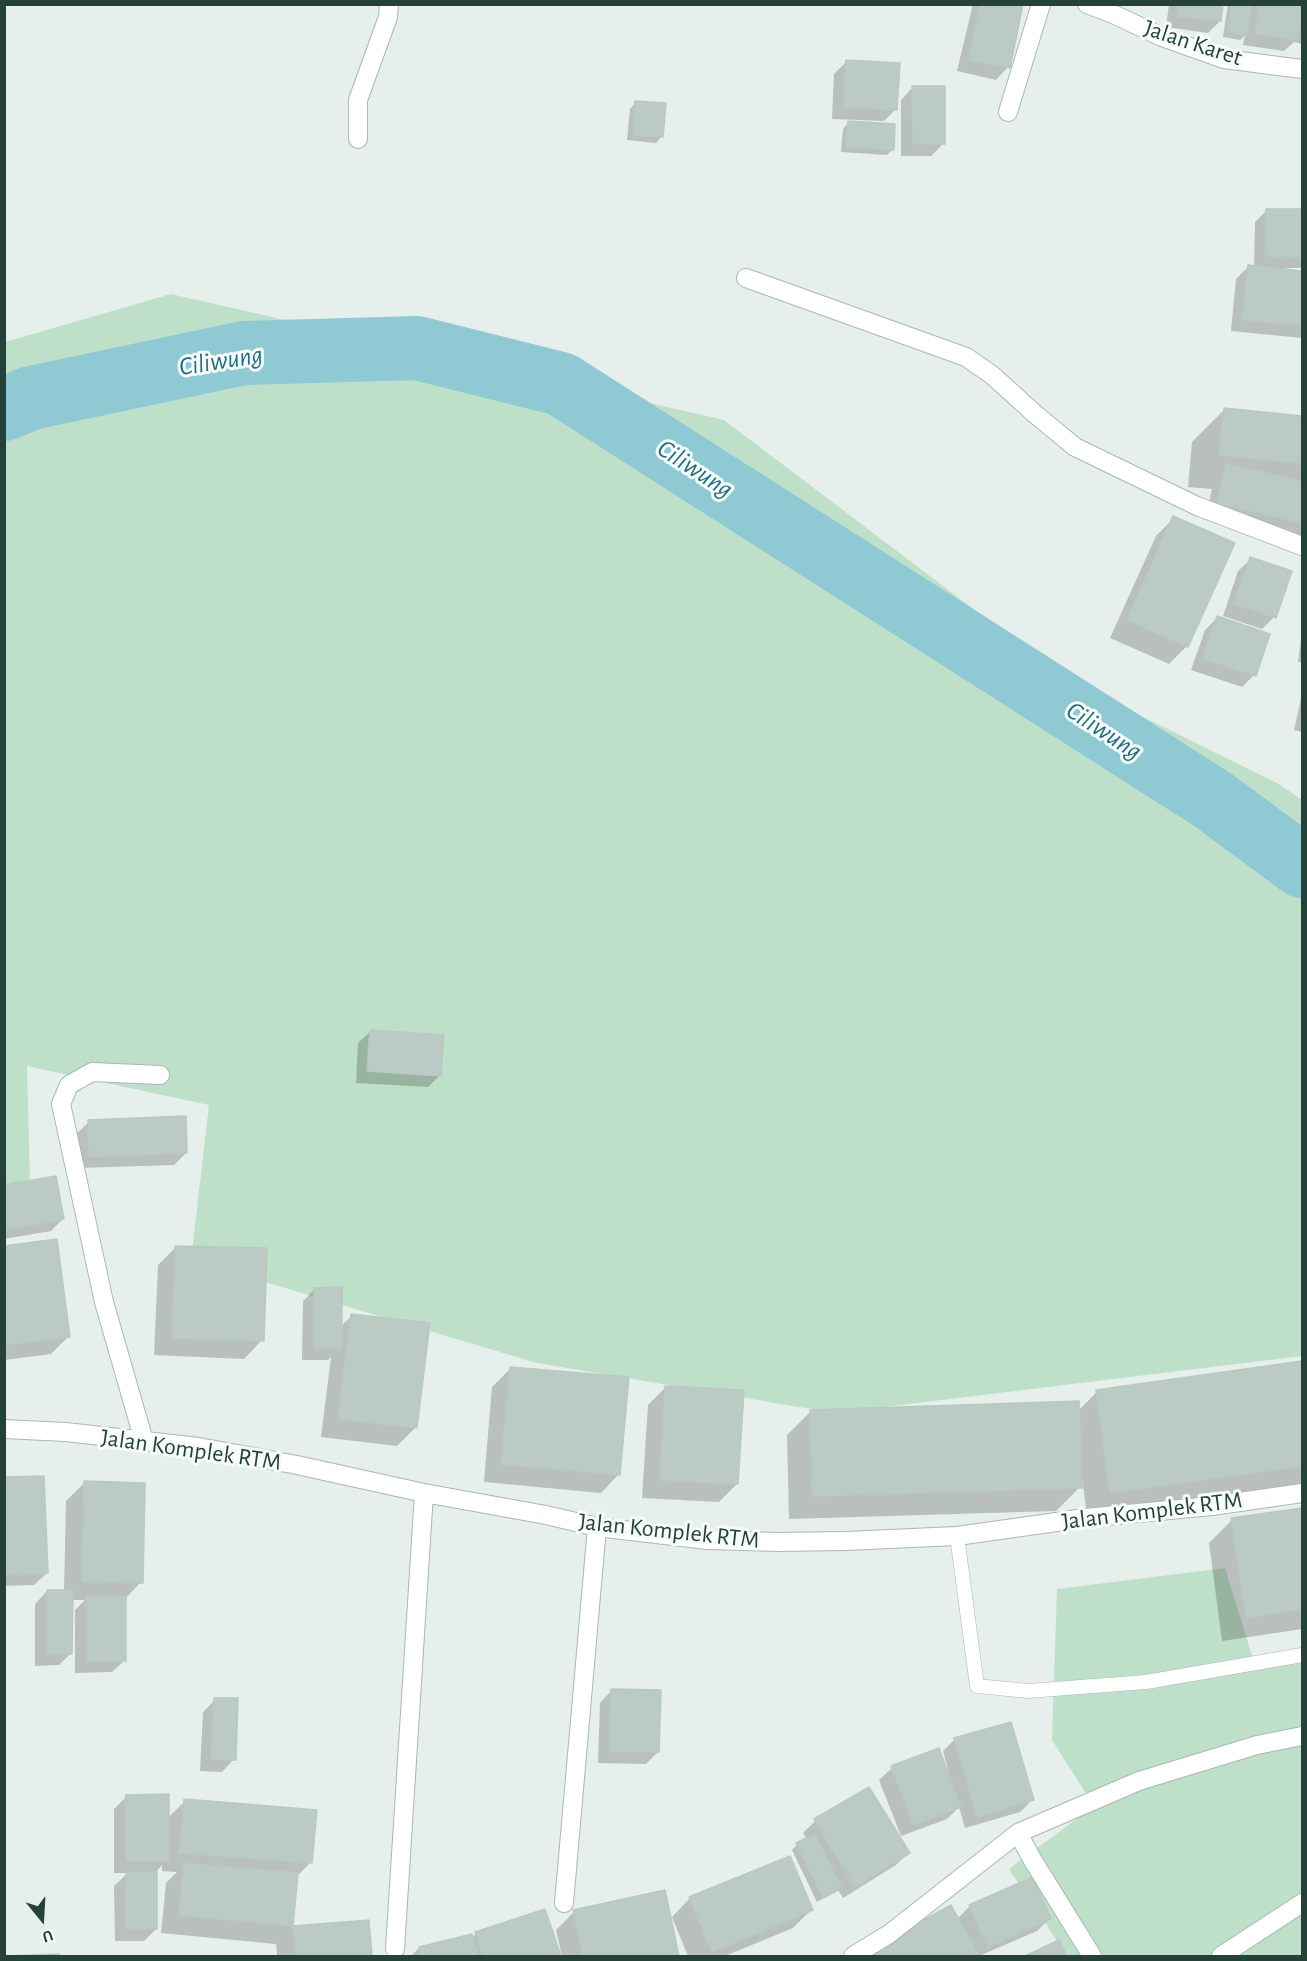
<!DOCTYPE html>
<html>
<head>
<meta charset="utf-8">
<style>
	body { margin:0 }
	#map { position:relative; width:1307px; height:1961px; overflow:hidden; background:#e6efeb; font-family:"Alegreya Sans",sans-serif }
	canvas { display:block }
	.frame { position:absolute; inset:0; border:6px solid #24423a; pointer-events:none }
	.north { position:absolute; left:12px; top:1889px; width:60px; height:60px; -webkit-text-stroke:4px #f7fbf9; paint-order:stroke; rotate:162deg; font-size:16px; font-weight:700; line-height:24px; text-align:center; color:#24423a }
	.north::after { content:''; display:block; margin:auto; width:21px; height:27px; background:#24423a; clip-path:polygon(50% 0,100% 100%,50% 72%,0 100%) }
</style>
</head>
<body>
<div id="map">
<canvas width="1307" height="1961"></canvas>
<div class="frame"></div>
<div class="north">U</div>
</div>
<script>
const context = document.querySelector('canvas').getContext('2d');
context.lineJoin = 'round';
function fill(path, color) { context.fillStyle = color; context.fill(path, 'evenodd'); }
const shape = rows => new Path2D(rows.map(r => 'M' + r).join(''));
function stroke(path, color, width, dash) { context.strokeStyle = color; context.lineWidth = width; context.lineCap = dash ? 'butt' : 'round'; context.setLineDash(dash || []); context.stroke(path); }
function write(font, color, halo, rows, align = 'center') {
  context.font = font + ' "Alegreya Sans",sans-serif'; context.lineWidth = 6; context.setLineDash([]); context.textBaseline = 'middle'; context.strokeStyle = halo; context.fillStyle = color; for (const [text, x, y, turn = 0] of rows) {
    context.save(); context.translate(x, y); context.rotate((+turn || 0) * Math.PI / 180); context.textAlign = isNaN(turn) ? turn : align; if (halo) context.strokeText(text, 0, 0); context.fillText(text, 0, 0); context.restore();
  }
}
fill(shape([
	[171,294,724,420,1066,679,1279,784,1302,800,1302,1356,835,1413,537,1363,191,1260,209,1105,27,1066,30,1182,5,1185,5,342],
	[1225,1568,1254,1662,1302,1651,1302,1956,1067,1956,1009,1869,1094,1806,1052,1740,1057,1589]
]), '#bfe0c8');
fill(shape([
	[973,4,1022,4,1008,67,996,80,957,71],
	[1169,4,1222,4,1220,21,1208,33,1166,27],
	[1228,4,1302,4,1302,12,1301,11,1300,17,1302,15,1302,44,1294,42,1284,51,1243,45,1245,35,1240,40,1223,37],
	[846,62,896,109,884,121,832,119,834,74],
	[913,87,943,144,931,156,901,156,901,100],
	[635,103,661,137,656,143,627,140,630,109],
	[848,123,892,150,887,155,841,152,843,129],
	[1267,210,1302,211,1302,268,1285,268,1285,270,1302,272,1302,338,1231,331,1236,279,1248,267,1254,267,1255,222],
	[1225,409,1302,417,1302,538,1206,515,1212,489,1188,487,1192,442],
	[1174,518,1187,646,1169,664,1110,638,1156,536],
	[1251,559,1274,617,1262,629,1223,616,1238,571],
	[1217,618,1254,675,1242,687,1191,670,1205,630],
	[1302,632,1302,662,1298,662],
	[1302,694,1302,732,1294,730],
	[371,1031,440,1075,428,1087,356,1083,358,1043],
	[89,1122,186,1153,174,1165,78,1168,76,1134],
	[4,1186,63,1219,51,1231,4,1239],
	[4,1247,69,1336,51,1354,4,1360],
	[176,1247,262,1340,244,1359,154,1355,158,1265],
	[315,1289,340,1327,352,1316,415,1428,397,1446,321,1437,331,1357,328,1360,302,1360,303,1301],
	[1302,1363,1302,1486,1087,1516,1082,1478,1080,1478,1080,1487,1056,1511,789,1519,787,1435,811,1411,1078,1411,1097,1392],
	[510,1369,619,1474,601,1493,484,1482,492,1387],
	[666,1387,737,1484,719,1502,642,1498,648,1405],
	[4,1479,47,1573,34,1585,4,1586],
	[84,1483,141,1582,124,1600,125,1660,112,1672,75,1673,75,1610,85,1600,71,1600,71,1653,59,1665,35,1666,35,1604,47,1591,64,1592,66,1501],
	[1302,1509,1302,1629,1222,1641,1209,1543,1232,1520],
	[612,1690,658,1752,646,1764,598,1763,600,1703],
	[215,1700,234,1759,222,1772,200,1771,203,1712],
	[955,1739,1032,1800,1020,1812,965,1828,959,1807,947,1819,901,1836,879,1780,892,1768,938,1750,947,1773,949,1773,943,1751],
	[126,1797,168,1818,185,1801,310,1863,296,1877,292,1928,368,1922,370,1956,277,1956,276,1944,161,1933,166,1883,177,1872,162,1871,162,1865,156,1872,156,1929,144,1941,115,1941,114,1886,128,1873,114,1873,114,1809],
	[815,1821,908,1853,896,1865,843,1898,838,1890,817,1902,792,1850,797,1845,807,1840,803,1833],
	[690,1898,811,1910,793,1928,725,1956,688,1956,672,1917],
	[970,1906,1050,1918,1037,1931,979,1956,866,1956,957,1919],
	[544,1911,559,1956,411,1956,419,1948,472,1938,476,1933],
	[574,1912,678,1956,562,1956,556,1930],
	[1058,1942,1066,1956,1029,1956]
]), '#0003');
stroke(shape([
	[4,409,31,398,244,353,417,348,561,384,1213,800,1302,866]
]), '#8ec9d4', 64);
const building = shape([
	[980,4,1023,4,1010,68,969,60,980,4],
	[1179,4,1223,4,1221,21,1177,16,1179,4],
	[1232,4,1252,4,1247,35,1228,32,1232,4],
	[1259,4,1302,4,1298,40,1255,34,1259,4],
	[846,60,900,63,897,110,843,107,846,60],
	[912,86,945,86,945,144,913,144,912,86],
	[635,101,666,103,663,137,633,135,635,101],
	[848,121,895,124,894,150,846,147,848,121],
	[1266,209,1302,209,1302,257,1265,256,1266,209],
	[1248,265,1302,271,1302,325,1242,320,1248,265],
	[1224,408,1302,416,1302,463,1219,455,1224,408],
	[1226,464,1302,481,1302,523,1217,503,1226,464],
	[1173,516,1235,543,1188,647,1127,620,1173,516],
	[1250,557,1292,571,1276,618,1234,604,1250,557],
	[1217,616,1270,634,1256,676,1202,658,1217,616],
	[370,1030,444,1035,441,1076,367,1071,370,1030],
	[186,1116,187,1153,89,1157,88,1120,186,1116],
	[56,1176,64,1219,4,1230,4,1185,56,1176],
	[57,1239,70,1337,4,1345,4,1246,57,1239],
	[175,1246,267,1248,264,1341,172,1338,175,1246],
	[342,1287,342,1348,314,1348,314,1288,342,1287],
	[351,1314,430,1323,417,1428,338,1419,351,1314],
	[1302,1361,1302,1466,1110,1493,1096,1390,1302,1361],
	[510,1367,629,1377,620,1475,501,1464,510,1367],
	[665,1386,744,1390,738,1484,660,1480,665,1386],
	[1079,1401,1082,1488,812,1496,810,1410,1079,1401],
	[44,1476,48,1573,4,1575,4,1477,44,1476],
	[84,1481,145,1483,143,1583,82,1582,84,1481],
	[1302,1508,1302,1609,1246,1618,1231,1518,1302,1508],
	[47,1590,73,1590,72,1654,46,1654,47,1590],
	[86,1596,126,1596,126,1661,87,1661,86,1596],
	[611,1689,661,1690,659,1752,610,1752,611,1689],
	[214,1698,238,1698,236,1760,211,1759,214,1698],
	[1011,1722,1034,1800,977,1817,954,1738,1011,1722],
	[939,1748,961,1807,913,1825,891,1766,939,1748],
	[869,1787,910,1853,855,1887,814,1819,869,1787],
	[169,1794,169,1861,126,1861,126,1795,169,1794],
	[184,1799,317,1810,312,1863,179,1853,184,1799],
	[815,1834,842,1888,823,1898,796,1843,815,1834],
	[790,1856,813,1910,712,1952,689,1897,790,1856],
	[184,1863,298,1873,293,1926,179,1915,184,1863],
	[126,1872,157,1872,157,1929,126,1929,126,1872],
	[1033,1877,1051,1919,988,1947,969,1905,1033,1877],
	[665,1890,679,1956,583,1956,573,1910,665,1890],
	[951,1905,978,1954,975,1956,875,1956,871,1949,951,1905],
	[545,1909,561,1956,483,1956,475,1932,545,1909],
	[369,1920,372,1956,296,1956,293,1926,369,1920],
	[472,1934,478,1956,421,1956,419,1947,472,1934],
	[1059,1940,1067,1956,1025,1956,1059,1940],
	[59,1954,59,1956,4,1956,59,1954]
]);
fill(building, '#bbcac4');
stroke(building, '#b8c9c2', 1.5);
const service = shape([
	[957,1536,977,1686,1028,1691,1146,1682,1302,1655]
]);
const minor = shape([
	[1087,4,1113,14,1162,37,1224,59,1302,69],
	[1008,112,1041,4],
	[358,139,358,100,388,17,389,4],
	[746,278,966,357,992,375,1035,414,1075,447,1197,506,1302,546],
	[4,1429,66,1432,199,1447,297,1465,424,1493,546,1515,597,1527,707,1540,777,1542,845,1541,957,1536,1085,1518,1212,1506,1302,1493],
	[144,1441,104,1302,61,1104,69,1085,92,1072,160,1075],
	[1018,1833,1032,1859,1092,1956],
	[564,1903,597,1527],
	[395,1949,424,1493],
	[853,1956,889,1934,1018,1833,1139,1781,1257,1745,1302,1736],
	[1221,1956,1302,1903]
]);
stroke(service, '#a8b8b2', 15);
stroke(minor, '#a8b8b2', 20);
stroke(service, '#fff', 14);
stroke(minor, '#fff', 18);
write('24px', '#24423a', '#f7fbf9', [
	["Jalan Karet",1193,43,18],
	["Jalan Komplek RTM",191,1450,8],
	["Jalan Komplek RTM",1152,1511,-7],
	["Jalan Komplek RTM",669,1531,6]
]);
write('italic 26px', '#1c6f80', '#f7fbf9', [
	["Ciliwung",221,361,-9],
	["Ciliwung",695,469,33],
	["Ciliwung",1104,731,33]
]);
</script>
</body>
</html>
